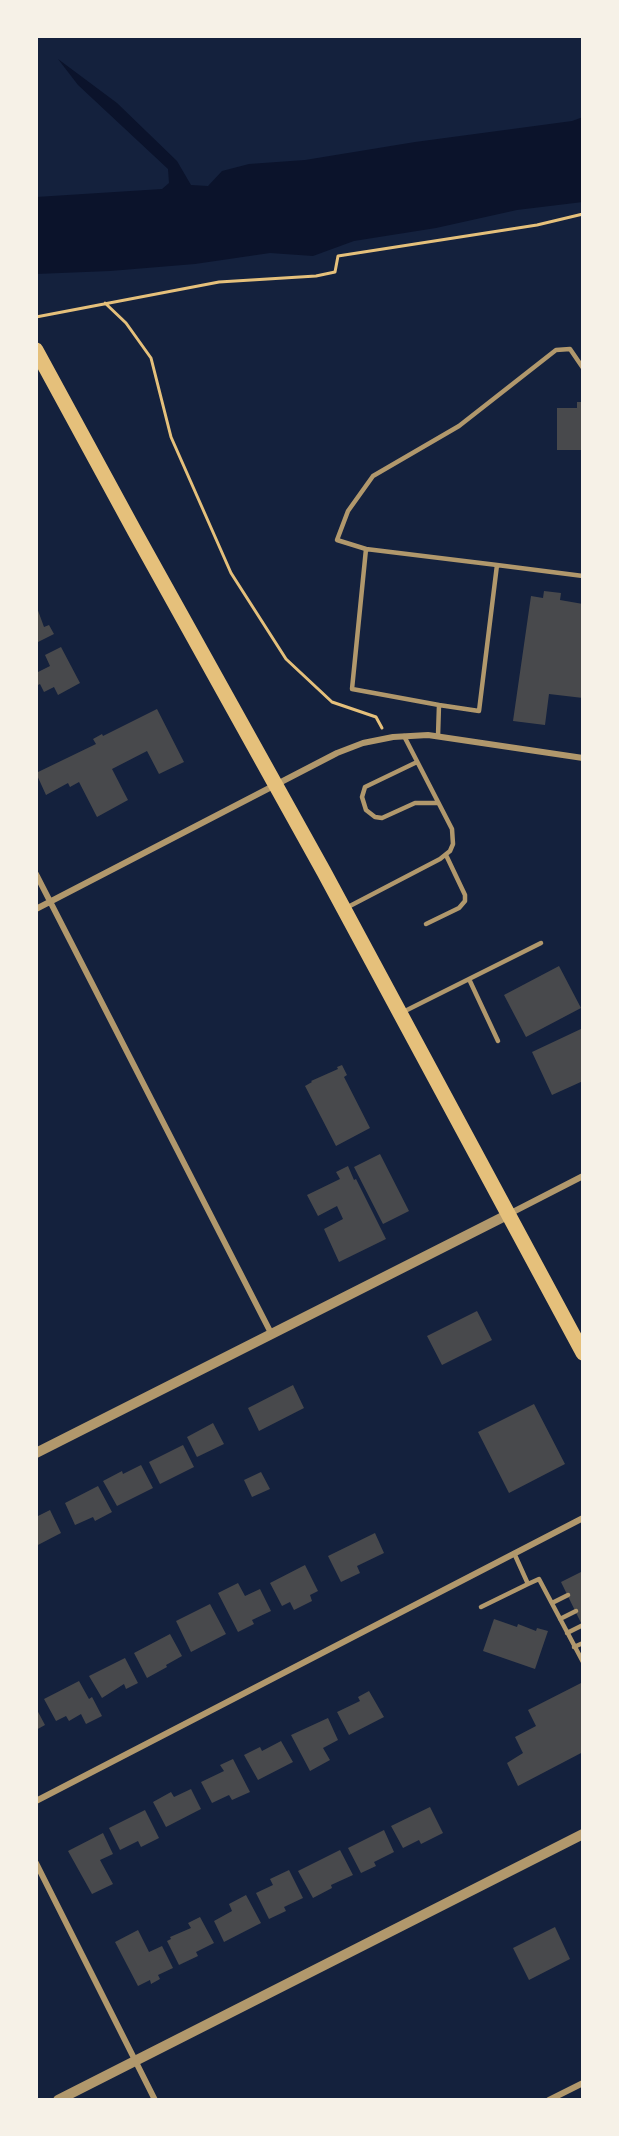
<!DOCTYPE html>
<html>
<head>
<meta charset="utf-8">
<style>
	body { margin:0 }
	#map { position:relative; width:619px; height:2136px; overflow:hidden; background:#14213d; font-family:"Sofia Sans Condensed",sans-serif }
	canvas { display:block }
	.frame { position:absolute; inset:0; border:38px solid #f6f1e7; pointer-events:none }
</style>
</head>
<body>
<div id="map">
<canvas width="619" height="2136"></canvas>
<div class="frame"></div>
</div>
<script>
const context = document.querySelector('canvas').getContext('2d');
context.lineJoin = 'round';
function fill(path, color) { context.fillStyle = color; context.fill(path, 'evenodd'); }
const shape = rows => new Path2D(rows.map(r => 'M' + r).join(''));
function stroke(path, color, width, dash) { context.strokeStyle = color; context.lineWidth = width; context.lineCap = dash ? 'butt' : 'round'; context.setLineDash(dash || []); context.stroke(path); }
fill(shape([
	[58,59,117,103,177,161,191,185,208,186,222,171,249,164,305,160,415,142,572,121,583,117,583,202,517,210,436,228,354,241,313,256,270,253,195,264,110,271,36,274,36,197,162,189,169,183,168,169,78,85]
]), '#0b132b');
fill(shape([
	[577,402,583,402,583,450,557,450,557,408,577,408],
	[544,591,561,593,560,600,583,604,583,698,549,694,545,725,513,721,531,596,543,598],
	[36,605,44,627,49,625,54,634,36,643],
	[61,647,80,683,58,695,54,687,44,692,40,684,36,686,36,673,50,666,45,655],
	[157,709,184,762,159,774,147,751,112,769,128,800,97,817,79,782,70,787,68,783,46,795,36,773,96,744,93,739,102,734,103,736],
	[559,966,581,1008,526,1037,504,995],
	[583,1028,583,1081,552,1095,532,1052],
	[342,1065,347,1075,344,1077,370,1128,336,1146,305,1086,312,1082,311,1081,338,1069,337,1067],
	[380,1154,409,1211,383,1224,354,1167],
	[348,1166,354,1180,356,1179,386,1239,339,1262,324,1229,343,1219,337,1206,318,1216,307,1195,340,1179,336,1172],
	[477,1311,492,1340,442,1365,427,1336],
	[293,1385,304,1408,259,1431,248,1408],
	[534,1404,565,1464,509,1493,478,1432],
	[213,1423,224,1444,197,1457,187,1437],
	[183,1445,194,1467,160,1484,149,1462],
	[141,1465,153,1488,117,1506,103,1481,122,1471,123,1474],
	[261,1472,270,1489,252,1497,244,1480],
	[98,1486,112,1512,95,1521,93,1517,75,1525,65,1503],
	[50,1510,61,1533,36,1546,36,1517],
	[375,1533,384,1553,357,1566,360,1573,341,1582,328,1556],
	[305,1565,318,1591,310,1595,312,1601,294,1610,290,1602,282,1606,270,1583],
	[583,1571,583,1627,561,1582],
	[238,1583,245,1596,260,1589,271,1611,252,1620,254,1624,238,1632,218,1593],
	[210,1604,226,1634,191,1652,176,1621],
	[494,1619,517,1627,518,1624,536,1631,537,1628,548,1631,535,1669,483,1651],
	[170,1634,182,1656,166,1665,167,1667,147,1678,134,1653],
	[125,1658,138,1683,126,1689,124,1684,102,1698,89,1676],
	[79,1681,89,1699,92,1697,102,1716,86,1724,81,1714,69,1721,66,1716,56,1721,44,1699],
	[583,1682,583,1752,518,1786,507,1763,523,1753,515,1737,536,1726,528,1710],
	[369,1691,384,1717,349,1735,337,1712,360,1701,358,1697],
	[36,1708,45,1725,36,1730],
	[328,1718,338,1740,323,1748,330,1760,310,1771,291,1735],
	[281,1741,293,1762,258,1780,244,1755,260,1747,262,1751],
	[233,1759,250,1792,232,1800,229,1795,212,1803,201,1782,224,1771,220,1765],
	[191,1789,201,1809,166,1827,153,1802,171,1792,174,1797],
	[430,1807,443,1833,421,1844,419,1840,403,1848,391,1826],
	[145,1810,159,1838,141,1847,138,1841,120,1850,109,1828],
	[384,1830,394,1852,374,1862,376,1866,361,1873,348,1848],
	[103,1833,113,1854,100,1860,113,1884,92,1894,68,1851],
	[340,1850,353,1875,331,1885,332,1888,313,1898,298,1871],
	[289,1870,303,1898,284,1907,286,1911,269,1919,256,1893,273,1885,270,1879],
	[246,1895,261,1923,224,1942,214,1921,232,1911,229,1904],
	[200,1917,214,1943,196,1952,198,1956,179,1965,167,1941,171,1939,170,1937,191,1928,188,1923],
	[555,1927,570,1959,529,1980,513,1948],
	[138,1930,149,1952,162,1946,173,1968,158,1975,160,1979,151,1984,150,1980,138,1986,115,1942]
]), '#48494c');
stroke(shape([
	[105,303,126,323,151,358,171,437,231,573,286,659,332,702,376,717,382,728],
	[36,317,219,282,316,276,335,272,338,256,537,225,583,214]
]), '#e5c07b', 3);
stroke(shape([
	[366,549,337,540,348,511,373,476,459,426,556,350,570,349,583,368],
	[497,565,583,576],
	[438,736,439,705,479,711,497,565,366,549,352,689,439,705],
	[417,762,365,787,362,797,366,810,375,817,382,818,415,803,438,803],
	[346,908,440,859,450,851,453,844,452,829,404,736],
	[426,924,459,908,465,901,465,895,446,855],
	[469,979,498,1041],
	[403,1012,541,943],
	[528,1584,539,1579,583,1662],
	[552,1603,568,1595],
	[481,1607,528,1584,514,1553],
	[560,1619,576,1611],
	[567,1633,583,1625],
	[574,1647,583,1643]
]), '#b1986c', 4.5);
stroke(shape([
	[36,874,272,1335],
	[36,909,337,753,363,743,393,737,428,735,583,758],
	[509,1214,583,1176],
	[36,1801,583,1518],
	[36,1863,155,2100],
	[549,2100,583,2083]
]), '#b1986c', 6);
stroke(shape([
	[36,1453,509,1214],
	[58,2100,583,1834]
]), '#b1986c', 10);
stroke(shape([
	[36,350,135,532,324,872,583,1353]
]), '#e5c07b', 15);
</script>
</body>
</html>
